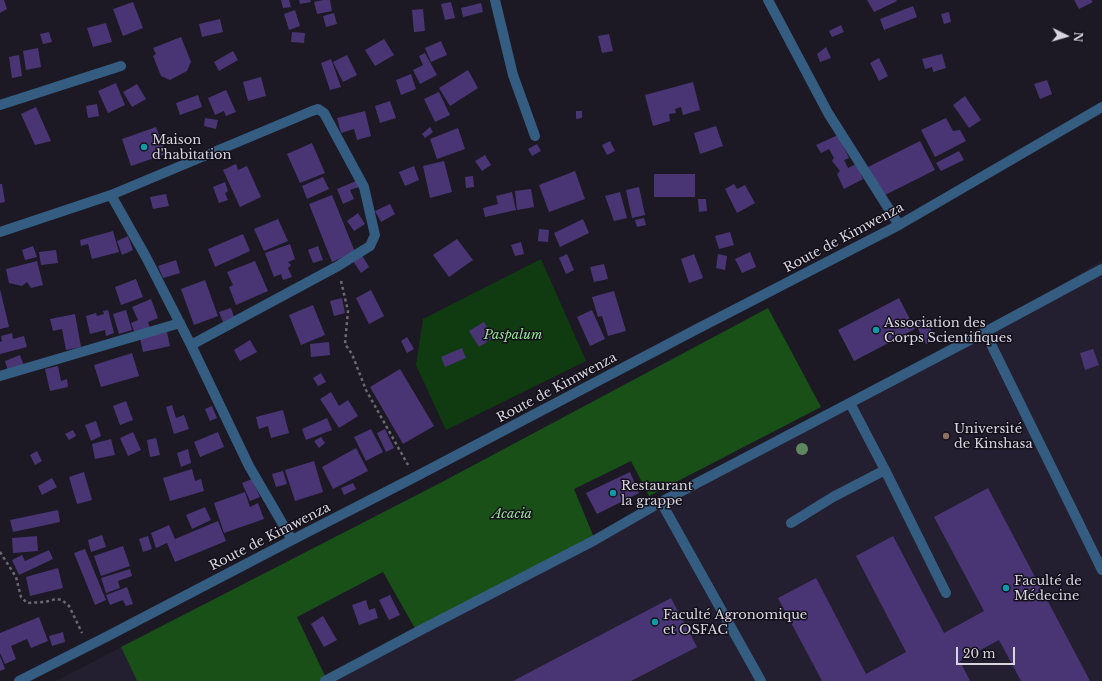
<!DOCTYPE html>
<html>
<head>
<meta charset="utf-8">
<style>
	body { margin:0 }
	#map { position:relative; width:1102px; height:681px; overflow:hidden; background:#1c1925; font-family:"Libre Baskerville",serif }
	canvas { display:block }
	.north { position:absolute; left:1046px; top:16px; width:40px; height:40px; -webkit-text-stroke:3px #13101b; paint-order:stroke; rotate:95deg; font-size:11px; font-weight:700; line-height:16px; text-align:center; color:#d7d5dd }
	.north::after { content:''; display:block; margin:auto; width:14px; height:18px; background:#d7d5dd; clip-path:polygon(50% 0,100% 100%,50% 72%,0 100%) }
	.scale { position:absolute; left:956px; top:647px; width:59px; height:18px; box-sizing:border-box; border:2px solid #d7d5dd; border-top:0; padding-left:5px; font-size:12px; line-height:14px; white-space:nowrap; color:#d7d5dd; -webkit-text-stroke:3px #13101b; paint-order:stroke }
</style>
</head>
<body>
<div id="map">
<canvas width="1102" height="681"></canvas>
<div class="north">N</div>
<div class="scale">20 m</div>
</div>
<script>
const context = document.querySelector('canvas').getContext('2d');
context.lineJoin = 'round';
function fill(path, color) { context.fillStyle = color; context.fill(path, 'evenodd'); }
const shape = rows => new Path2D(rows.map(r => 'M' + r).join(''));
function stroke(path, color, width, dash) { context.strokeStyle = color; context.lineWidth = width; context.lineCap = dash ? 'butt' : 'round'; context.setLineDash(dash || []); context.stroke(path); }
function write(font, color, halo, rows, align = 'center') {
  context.font = font + ' "Libre Baskerville",serif'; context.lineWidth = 3; context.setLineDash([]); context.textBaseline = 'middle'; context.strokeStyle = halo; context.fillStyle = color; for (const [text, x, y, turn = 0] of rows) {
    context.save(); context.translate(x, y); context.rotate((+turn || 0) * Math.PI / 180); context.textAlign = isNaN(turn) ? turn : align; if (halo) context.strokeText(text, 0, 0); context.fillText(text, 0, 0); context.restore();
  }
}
fill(shape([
	[1102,260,1102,681,325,681,985,332],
	[121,647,137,681,56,681]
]), '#231e30');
fill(shape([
	[541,259,586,361,446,430,416,365,423,319]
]), '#103b10');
fill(shape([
	[768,308,821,407,649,496,631,461,574,489,595,540,417,632,383,572,297,617,327,680,325,681,137,681,121,647,444,481]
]), '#185018');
fill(shape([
	[0,0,4,0,7,9,0,13],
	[281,0,289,0,291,7,283,8],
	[299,0,310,0,311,2,300,4],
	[323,0,330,0,332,11,317,14,314,2],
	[867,0,896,0,897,1,874,12],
	[1074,0,1091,0,1093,2,1079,9],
	[133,2,143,28,123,36,113,9],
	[451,2,455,18,445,20,441,4],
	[481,3,483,12,463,17,461,8],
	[913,6,917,17,884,30,880,19],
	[423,9,425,31,414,32,412,10],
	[295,10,300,26,289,30,284,14],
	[949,12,951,22,944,24,941,14],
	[334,13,337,24,326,27,323,16],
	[220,19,223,32,202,37,199,24],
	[106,23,112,42,93,47,87,28],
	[841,25,844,32,832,37,829,31],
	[49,32,52,42,43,44,40,34],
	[292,32,305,33,304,43,291,42],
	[609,34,613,51,602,53,598,36],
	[181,37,191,62,187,71,170,80,161,76,153,56,156,54,153,48],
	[384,39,394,55,375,66,365,50],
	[441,41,447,55,431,62,425,48],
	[826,47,831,58,820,62,817,54],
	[38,48,41,67,26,70,23,51],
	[233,51,238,60,219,71,214,62],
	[425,53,437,75,420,84,413,70,423,65,419,56],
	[942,54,946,68,933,72,932,67,925,69,922,59],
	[19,55,22,76,12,78,9,57],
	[347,55,357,75,343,82,333,62],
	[879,58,888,76,879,81,870,63],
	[331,59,341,87,330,90,321,63],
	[468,70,478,88,450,106,439,88],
	[411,74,416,89,401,95,396,80],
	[261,77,266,96,248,101,243,82],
	[1047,80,1052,94,1040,99,1034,84],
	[693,82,700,110,683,115,681,107,675,109,676,113,669,114,670,121,653,126,645,95],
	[116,83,125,105,108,113,98,91],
	[137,84,146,99,132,107,123,92],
	[226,90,236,112,226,116,224,111,215,115,208,98],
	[439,92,450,115,435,122,424,99],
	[198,95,202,107,180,115,176,103],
	[965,96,981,120,969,128,953,105],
	[390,101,396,118,380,123,375,106],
	[97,104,99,116,88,118,86,106],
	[36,107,51,141,35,145,21,114],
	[365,111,371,136,357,140,354,129,341,133,337,118],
	[576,111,582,111,582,118,576,119],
	[205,118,218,120,216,129,204,126],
	[946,118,953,131,960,130,966,141,935,157,921,130],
	[716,126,723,146,700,154,694,133],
	[156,127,166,154,131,166,122,139],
	[430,127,433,132,425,138,422,134],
	[458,128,465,149,437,159,430,139],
	[838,135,849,158,844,160,848,168,856,164,863,179,844,189,837,174,840,171,832,161,834,158,829,149,821,153,816,145],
	[610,141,615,151,607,155,602,145],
	[920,141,935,170,883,196,868,167],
	[312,143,325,173,300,183,287,154],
	[537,144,541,151,532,156,528,149],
	[959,151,964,160,941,171,936,163],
	[485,155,491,165,482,171,475,161],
	[444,161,452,192,430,198,423,166],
	[236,164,238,170,247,166,261,197,240,207,223,170],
	[414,166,419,180,405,186,399,172],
	[575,171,585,199,549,212,539,185],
	[654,174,695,174,695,197,654,197],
	[473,176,474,187,466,188,465,177],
	[323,177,329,189,307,199,302,186],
	[356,181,359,187,350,190,354,199,343,204,337,189],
	[225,182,228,191,225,193,228,200,219,203,213,187],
	[0,184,2,184,5,202,0,203],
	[734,184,737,189,745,185,755,203,737,213,725,189],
	[639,187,645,215,632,218,626,190],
	[531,189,534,207,517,210,515,191],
	[512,192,516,210,485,217,483,208,498,204,496,196],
	[620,192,627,218,614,221,605,196],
	[166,194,169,206,153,209,150,197],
	[332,195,355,252,332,262,309,204],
	[698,199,706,199,707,211,699,212],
	[390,204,395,214,381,222,375,211],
	[358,213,365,224,354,231,347,221],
	[644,218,646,225,637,227,635,220],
	[278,219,288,241,264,251,254,229],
	[583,219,589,233,560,247,554,233],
	[539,229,549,230,548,242,538,241],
	[113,231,119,252,92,259,88,244,81,246,80,240],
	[730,232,734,245,719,249,715,236],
	[243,234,250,251,215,267,208,249],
	[128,236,133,250,122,255,117,241],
	[457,239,473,260,449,277,433,255],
	[521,242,524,254,515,256,511,245],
	[290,244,295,259,288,262,291,265,288,268,292,277,283,280,281,274,274,277,265,253],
	[33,246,37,257,25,260,22,250],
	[318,246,323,260,313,263,308,250],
	[56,250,58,263,41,265,39,252],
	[750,252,756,267,742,273,735,259],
	[567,254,574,270,566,274,559,258],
	[694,254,703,278,689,283,681,259],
	[718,254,727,256,725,270,716,268],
	[362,255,369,267,361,273,353,261],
	[176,260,180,273,163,278,158,266],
	[37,261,43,285,31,288,27,282,22,286,9,283,6,269],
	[255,261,268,291,236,305,229,287,233,285,227,272],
	[604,264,608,279,594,282,590,267],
	[136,279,143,297,121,305,115,287],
	[205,280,218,316,194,325,181,289],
	[0,289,9,327,0,329],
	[371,290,384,316,369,324,356,298],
	[614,291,626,331,608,336,602,316,598,317,592,297],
	[342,298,345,313,334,316,330,301],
	[899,298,915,329,854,361,838,330],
	[151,299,158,318,148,322,150,328,135,334,131,323,138,320,132,307],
	[313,305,325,335,301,345,289,315],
	[231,308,234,317,223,322,219,312],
	[108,310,114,333,106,336,105,330,90,334,86,316,96,313,97,316,104,314,103,311],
	[126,310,132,330,119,334,113,314],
	[592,310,605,339,590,346,577,317],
	[75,314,81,347,66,350,62,329,53,331,50,319],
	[925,317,936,340,926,344,915,323],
	[484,322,493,338,479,347,469,331],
	[167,332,170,346,143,352,140,338],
	[12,333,13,339,24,336,27,347,0,354,0,342,2,341,1,336],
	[407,337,414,349,407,353,401,341],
	[250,340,257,352,240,361,234,350],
	[329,342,330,355,311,357,310,344],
	[462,348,466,358,445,367,441,357],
	[1093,349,1099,365,1085,370,1080,353],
	[132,353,139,376,101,387,94,365],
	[20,355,24,366,8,371,5,361],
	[58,366,61,381,67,379,68,387,50,391,45,369],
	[400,369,434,426,403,444,370,387],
	[321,373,326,382,318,386,313,378],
	[331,392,339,406,348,400,358,416,339,428,320,399],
	[126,401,133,420,120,425,113,406],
	[172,405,176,418,184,415,189,429,174,434,166,407],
	[212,406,217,418,210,421,205,409],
	[283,410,289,433,271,438,268,426,259,429,256,417],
	[327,418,332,430,306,440,302,429],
	[96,421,101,436,91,441,85,425],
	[371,429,383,452,366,461,354,437],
	[385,429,394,448,386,452,377,433],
	[73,430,76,436,69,440,65,434],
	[133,432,141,450,128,456,120,438],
	[218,432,224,447,200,457,194,442],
	[321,437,325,443,319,448,314,441],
	[156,438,160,455,150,457,147,440],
	[111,439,115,455,95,459,92,444],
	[356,448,368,471,333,489,322,467],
	[188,449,191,463,181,467,177,453],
	[37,451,42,461,35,465,30,455],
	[314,461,323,492,295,501,285,470],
	[192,469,195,481,201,479,204,491,170,501,163,478],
	[283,471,287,484,276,487,272,474],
	[84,472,92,500,77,504,69,477],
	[630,472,639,493,597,514,586,493],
	[52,478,57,487,42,495,38,486],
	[252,479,260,497,250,501,242,483],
	[353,483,356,489,344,495,341,488],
	[988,488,1090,681,1021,681,999,640,960,661,970,681,822,681,778,598,816,578,866,674,906,652,856,556,893,536,944,633,984,611,934,517],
	[245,492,250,507,258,503,264,519,224,533,214,503],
	[205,507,211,520,192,529,186,515],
	[58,510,60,522,13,532,10,520],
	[218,521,226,541,175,562,167,543,156,548,151,533,169,525,175,539],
	[102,535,106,547,91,552,88,540],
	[37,536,38,551,13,553,12,538],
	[148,536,152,549,143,552,139,539],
	[123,546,130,566,101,576,94,556],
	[85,549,106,600,95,605,74,553],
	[49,550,53,559,19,575,12,560,22,555,25,561],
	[58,568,63,588,30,596,26,577],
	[130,569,132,576,118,581,120,588,106,593,101,578],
	[127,587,133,604,126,606,123,600,110,605,106,595],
	[390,595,400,615,389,620,379,600],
	[671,598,697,647,631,681,513,681],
	[366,600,369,610,375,608,378,618,359,625,352,605],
	[323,616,337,640,324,647,311,624],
	[39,617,48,641,31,648,27,639,11,646,16,659,5,664,0,653,0,633],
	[63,632,65,642,52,646,49,636],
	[0,656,5,669,0,671]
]), '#4a3574');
stroke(shape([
	[341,281,348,311,345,344,352,354,366,390,408,465],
	[0,552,16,577,21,597,27,603,45,602,56,599,62,600,69,606,73,614,82,633]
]), '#6b6872', 2.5, [3, 3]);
stroke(shape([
	[495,0,513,75,535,136],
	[768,0,828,113,899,225],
	[0,105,121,66],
	[111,195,146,257,191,345,249,466,292,540],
	[0,232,111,195,312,111,318,109,324,113,364,187,375,235,370,246,338,266,191,345],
	[985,332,1102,570],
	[0,376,180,323],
	[885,470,946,593],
	[661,502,761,681],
	[791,523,833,497,885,470,850,403],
	[19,681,106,637,292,540,415,477,697,329,899,225,1102,107],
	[325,681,417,632,595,540,661,502,985,332,1102,269]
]), '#355d81', 10);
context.fillStyle = '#5f8861';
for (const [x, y] of [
	[802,449]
]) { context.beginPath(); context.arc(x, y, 6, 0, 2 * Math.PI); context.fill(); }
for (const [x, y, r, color] of [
	[144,147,4,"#0f9aa8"],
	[876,330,4,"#0f9aa8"],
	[946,436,4,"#8d6e63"],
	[613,493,4,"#0f9aa8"],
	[1006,588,4,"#0f9aa8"],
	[655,622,4,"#0f9aa8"]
]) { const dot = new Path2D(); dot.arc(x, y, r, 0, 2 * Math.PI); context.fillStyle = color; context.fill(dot); stroke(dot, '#13101b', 1.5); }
write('13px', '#d7d5dd', '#13101b', [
	["Maison",152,140],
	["d'habitation",152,155],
	["Association des",884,323],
	["Corps Scientifiques",884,338],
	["Université",954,429],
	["de Kinshasa",954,444],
	["Restaurant",621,486],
	["la grappe",621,501],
	["Faculté de",1014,581],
	["Médecine",1014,596],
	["Faculté Agronomique",663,615],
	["et OSFAC",663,630]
], 'left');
write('13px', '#d7d5dd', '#13101b', [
	["Route de Kimwenza",844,238,-28],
	["Route de Kimwenza",557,388,-28],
	["Route de Kimwenza",270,537,-27]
]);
write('italic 13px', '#96e392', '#13101b', [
	["Paspalum",513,335],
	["Acacia",512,514]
]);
</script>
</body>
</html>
